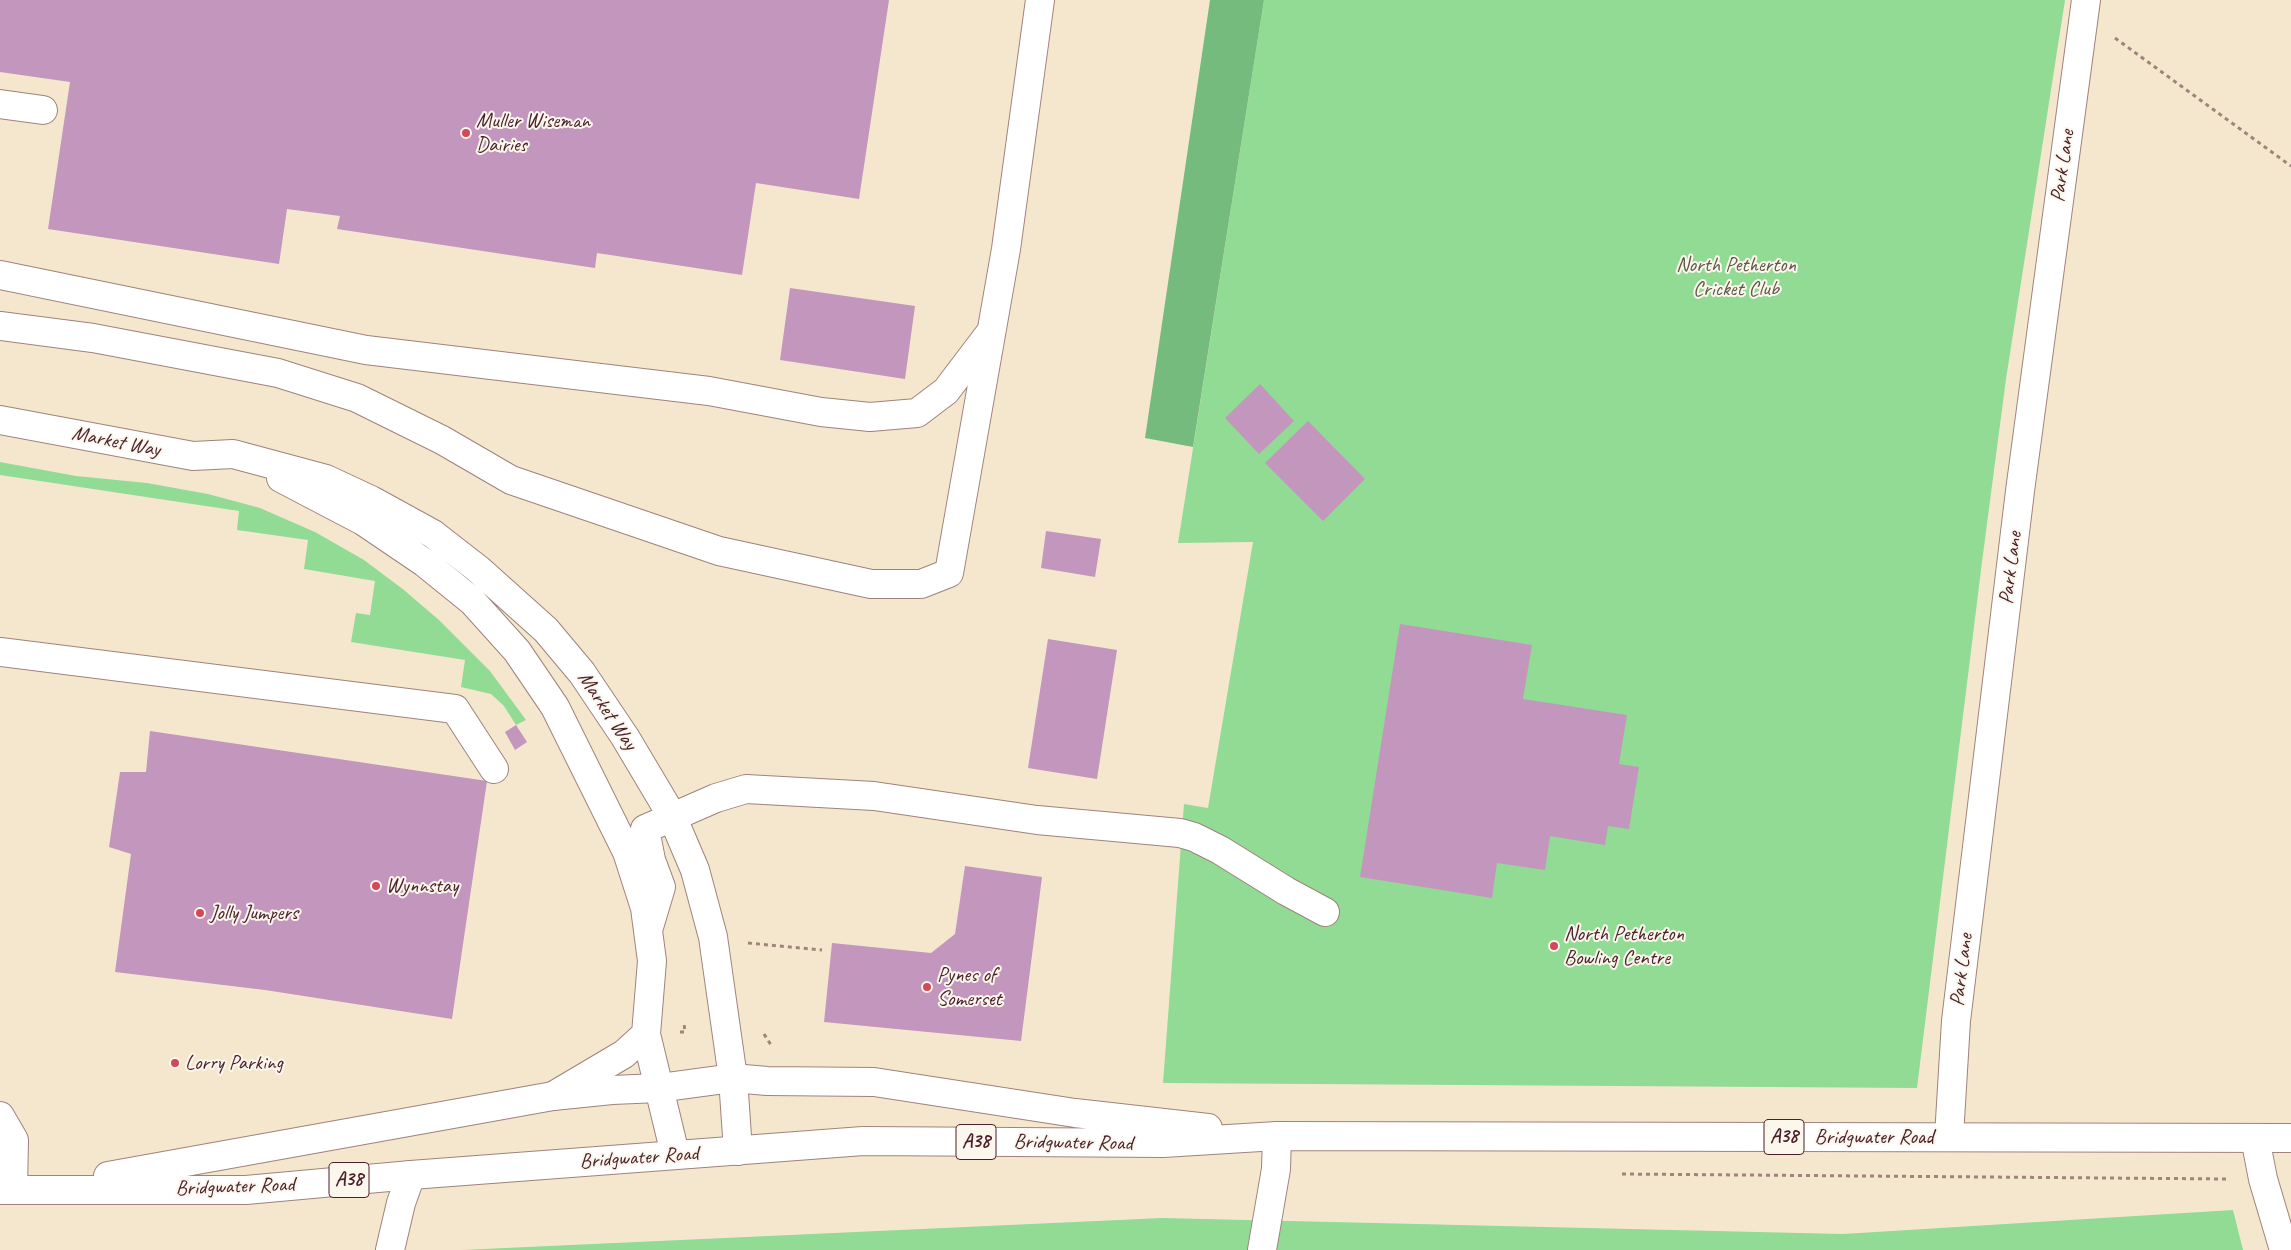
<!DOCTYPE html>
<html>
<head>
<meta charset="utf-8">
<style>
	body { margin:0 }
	canvas { display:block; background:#f4e7ce }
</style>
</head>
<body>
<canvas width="2291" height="1250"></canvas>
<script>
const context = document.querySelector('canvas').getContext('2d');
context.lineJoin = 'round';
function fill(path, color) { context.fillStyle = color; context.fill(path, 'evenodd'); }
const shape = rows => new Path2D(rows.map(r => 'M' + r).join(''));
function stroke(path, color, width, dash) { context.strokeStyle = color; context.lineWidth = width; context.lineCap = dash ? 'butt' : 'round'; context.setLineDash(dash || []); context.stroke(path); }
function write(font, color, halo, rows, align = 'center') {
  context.font = font + ' Caveat,sans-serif'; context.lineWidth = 4; context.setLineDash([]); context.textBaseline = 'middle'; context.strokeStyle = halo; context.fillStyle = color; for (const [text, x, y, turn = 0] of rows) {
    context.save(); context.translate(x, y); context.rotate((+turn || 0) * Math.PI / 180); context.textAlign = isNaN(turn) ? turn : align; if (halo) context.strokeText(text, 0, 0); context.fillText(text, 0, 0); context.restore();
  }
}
fill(shape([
	[1264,0,2065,0,2006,379,1982,562,1917,1088,1163,1083,1184,804,1208,808,1253,542,1178,543],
	[0,462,76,476,147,483,208,494,260,508,315,532,364,560,404,590,439,620,490,671,526,720,516,725,504,706,491,694,461,687,465,660,351,642,356,613,370,615,375,581,304,569,308,540,237,530,239,511,0,475],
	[2233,1210,2243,1250,462,1250,1162,1218,1843,1234]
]), '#92db95');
fill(shape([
	[1210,0,1264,0,1193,447,1145,438]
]), '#75bb7e');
fill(shape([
	[0,0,889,0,859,199,756,183,742,275,597,253,595,268,337,229,340,216,287,209,279,264,48,229,70,82,0,72],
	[790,288,915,306,905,379,780,360],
	[1260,384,1294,421,1259,454,1225,418],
	[1308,421,1365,479,1323,521,1265,463],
	[1046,531,1101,539,1095,577,1041,568],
	[1400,624,1532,645,1523,699,1627,715,1619,764,1639,767,1629,829,1608,826,1605,845,1550,836,1545,870,1497,863,1492,898,1360,877],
	[1048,639,1117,650,1097,779,1028,768],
	[516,725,527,742,515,750,505,732],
	[150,731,487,781,452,1019,265,990,115,972,131,854,109,847,120,772,146,772],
	[965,866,1042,877,1021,1041,824,1022,832,943,931,953,955,934]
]), '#c396be');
const minor = shape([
	[0,104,43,110],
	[0,275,366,350,709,391,821,412,870,417,917,413,946,391,990,333],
	[0,326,93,338,278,373,357,398,442,440,511,480,719,551,871,584,921,584,949,573,1006,249,1040,0],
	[0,420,193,456,233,454,326,479,371,500,433,534,478,569,546,630,582,673,625,737,672,816,695,870,713,937,733,1078,738,1151],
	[281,478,363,521,425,563,472,601,517,651,555,707,627,852,645,908,652,961,646,1034,675,1154],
	[0,652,455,709,494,769],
	[649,927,661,887,651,860,645,829,716,798,746,789,874,796,1037,820,1180,833,1194,837,1220,850,1286,891,1325,912],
	[553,1096,624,1054,646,1034],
	[0,1116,14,1140,13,1190],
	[1949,1137,1956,1021,2020,491,2086,0],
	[2255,1138,2263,1179,2284,1250],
	[390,1250,401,1203,411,1175],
	[1262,1250,1276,1169,1277,1136]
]);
const major = shape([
	[108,1176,553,1096,612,1090,659,1088,733,1078,767,1081,874,1082,1075,1113,1208,1128],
	[0,1190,246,1190,411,1175,863,1141,1163,1143,1277,1136,2291,1138]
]);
stroke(minor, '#9f837c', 30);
stroke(major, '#9f837c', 30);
stroke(shape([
	[2115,38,2291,166],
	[748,943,822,950],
	[680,1032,685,1032,684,1023],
	[764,1034,771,1045],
	[1622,1174,2228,1179]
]), '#9f837c', 3, [4, 4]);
stroke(minor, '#fff', 28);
stroke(major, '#fff', 28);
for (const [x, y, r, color] of [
	[466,133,5,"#d1495b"],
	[376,886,5,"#d1495b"],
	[200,913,5,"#d1495b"],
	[1554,946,5,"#d1495b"],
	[927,987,5,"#d1495b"],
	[175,1063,5,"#d1495b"]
]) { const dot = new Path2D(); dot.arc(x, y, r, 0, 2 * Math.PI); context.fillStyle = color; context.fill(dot); stroke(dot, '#fbf7ec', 2); }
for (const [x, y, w] of [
	[1784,1137,40],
	[976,1142,40],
	[349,1180,40]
]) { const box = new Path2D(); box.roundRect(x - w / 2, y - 17.5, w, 35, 4); context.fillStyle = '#fbf7ec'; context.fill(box); stroke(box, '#4a1f2b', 1); }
write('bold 20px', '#4a1f2b', null, [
	["A38",1784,1137],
	["A38",976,1142],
	["A38",349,1180]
]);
write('21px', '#4a1f2b', '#fbf7ec', [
	["Muller Wiseman",476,121],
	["Dairies",476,145],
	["Wynnstay",386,886],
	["Jolly Jumpers",210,913],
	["North Petherton",1564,934],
	["Bowling Centre",1564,958],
	["Pynes of",937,975],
	["Somerset",937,999],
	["Lorry Parking",185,1063]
], 'left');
write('21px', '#4a1f2b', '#fbf7ec', [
	["Park Lane",2063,166,-82],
	["Market Way",116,442,11],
	["Park Lane",2011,568,-83],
	["Market Way",607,711,56],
	["Park Lane",1962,970,-83],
	["Bridgwater Road",1874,1137],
	["Bridgwater Road",1073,1143,1],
	["Bridgwater Road",639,1158,-4],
	["Bridgwater Road",235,1187,-2]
]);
write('21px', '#60574b', '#fbf7ec', [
	["North Petherton",1736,265],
	["Cricket Club",1736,289]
]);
</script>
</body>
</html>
